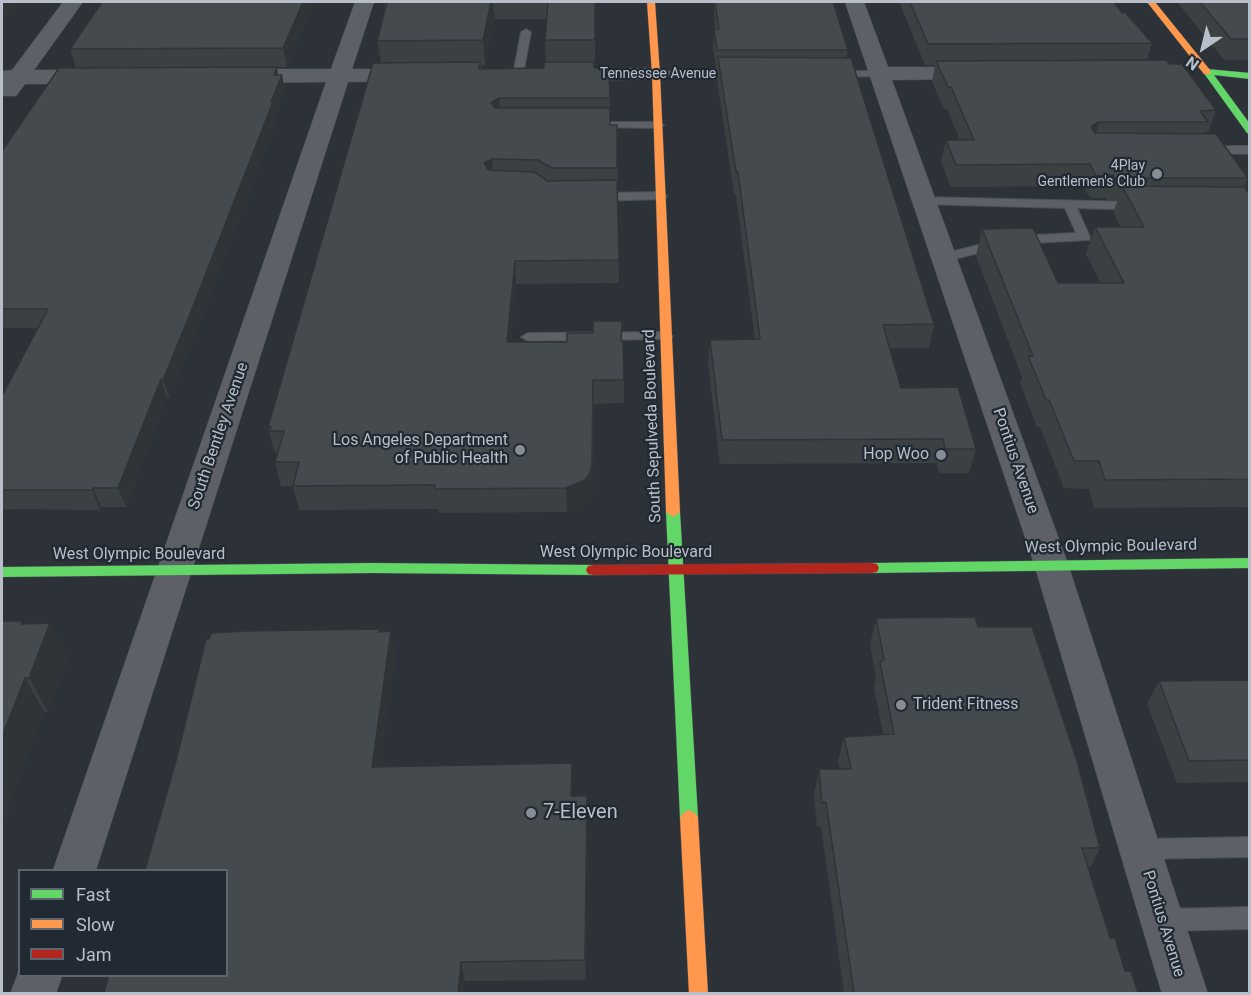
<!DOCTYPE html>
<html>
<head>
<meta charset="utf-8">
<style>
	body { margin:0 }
	#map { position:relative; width:1251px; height:995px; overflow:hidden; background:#2d3238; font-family:Roboto,sans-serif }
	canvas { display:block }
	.frame { position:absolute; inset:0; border:3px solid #b8bfc8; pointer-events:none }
	.legend { position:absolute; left:18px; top:869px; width:210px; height:108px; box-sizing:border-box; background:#212933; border:2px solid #5d656f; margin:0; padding:8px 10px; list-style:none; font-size:18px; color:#b8bfc8 }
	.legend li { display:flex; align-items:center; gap:12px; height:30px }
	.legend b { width:30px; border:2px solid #5d656f }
	.north { position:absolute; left:1173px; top:18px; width:60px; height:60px; -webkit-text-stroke:4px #212933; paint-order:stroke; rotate:215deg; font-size:16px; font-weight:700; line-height:24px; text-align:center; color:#b8bfc8 }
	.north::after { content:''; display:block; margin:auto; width:21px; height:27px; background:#b8bfc8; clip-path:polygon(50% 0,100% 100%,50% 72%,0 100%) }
</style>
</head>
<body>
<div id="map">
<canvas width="1251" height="995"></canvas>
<div class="frame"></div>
<ul class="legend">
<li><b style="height:8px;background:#63d668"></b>Fast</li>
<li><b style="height:8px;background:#ff974d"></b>Slow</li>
<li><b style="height:8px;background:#b3261e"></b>Jam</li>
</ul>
<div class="north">N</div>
</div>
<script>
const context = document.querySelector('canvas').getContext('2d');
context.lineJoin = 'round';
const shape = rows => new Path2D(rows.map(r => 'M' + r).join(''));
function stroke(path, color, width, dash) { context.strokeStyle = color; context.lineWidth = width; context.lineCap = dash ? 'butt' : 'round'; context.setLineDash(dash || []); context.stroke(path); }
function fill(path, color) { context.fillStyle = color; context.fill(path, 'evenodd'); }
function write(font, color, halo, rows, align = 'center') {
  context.font = font + ' Roboto,sans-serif'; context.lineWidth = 4.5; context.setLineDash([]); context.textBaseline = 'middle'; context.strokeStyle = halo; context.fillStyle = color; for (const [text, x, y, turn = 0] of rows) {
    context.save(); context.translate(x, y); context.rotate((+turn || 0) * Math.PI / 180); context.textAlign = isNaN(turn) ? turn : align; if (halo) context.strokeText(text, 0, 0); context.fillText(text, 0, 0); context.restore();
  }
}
const lane = shape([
	[526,29,531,32,523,75,518,78,513,75,521,32,526,29],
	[656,71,739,71,744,74,739,77,652,76,652,72,656,71],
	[879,71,884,74,883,76,834,77,829,74,834,71,879,71],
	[589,122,658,122,664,125,658,128,585,127,583,125,589,122],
	[1205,146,1250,146,1250,154,1201,153,1199,150,1205,146],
	[661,192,667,196,665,199,596,201,590,197,596,193,661,192],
	[923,197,1138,202,1144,206,1138,210,1077,208,1090,237,1089,240,1014,244,943,262,938,261,936,258,938,255,1014,236,1076,233,1065,208,919,204,917,201,919,198,923,197],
	[666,332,673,336,671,339,528,341,521,337,528,333,666,332],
	[1250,837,1250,857,1140,859,1132,856,1129,849,1132,842,1140,839,1250,837],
	[1250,907,1250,929,1163,931,1155,927,1152,920,1155,913,1163,909,1250,907]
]);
const street = shape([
	[63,2,83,2,34,70,99,70,107,72,110,77,107,82,99,84,25,84,16,96,2,96,2,71,12,70,63,2],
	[355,2,374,2,352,69,414,69,422,70,425,75,422,80,414,81,348,82,96,870,53,870,326,82,237,83,229,81,226,76,229,71,237,69,331,69,355,2],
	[845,2,864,2,888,67,979,67,987,68,990,73,987,78,979,79,892,80,1068,564,1208,994,1162,994,1034,564,845,2],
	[656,68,664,69,667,74,664,79,564,81,556,80,553,75,556,70,564,69,656,68],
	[20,968,20,976,62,976,56,994,10,994,20,968]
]);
const fast = shape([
	[1207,69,1250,73,1250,79,1214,75,1250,124,1250,134,1247,133,1203,72,1207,69],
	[673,507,680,512,698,818,695,823,689,826,683,823,680,818,666,512,673,507],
	[1250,558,1250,568,872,573,867,572,865,568,867,564,872,563,1250,558],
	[373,563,593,565,598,566,600,570,598,574,593,575,373,573,2,577,2,567,373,563]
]);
const slow = shape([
	[647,2,655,2,660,74,680,512,673,517,666,512,652,74,647,2],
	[1147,2,1155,2,1210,70,1210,74,1204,74,1147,2],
	[689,810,695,813,698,818,708,994,689,994,680,818,683,813,689,810]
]);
const jam = shape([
	[872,563,877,564,879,568,877,572,872,573,593,575,588,574,586,570,588,566,593,565,872,563]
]);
stroke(lane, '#4b4e53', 2);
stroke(street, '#4b4e53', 1);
stroke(fast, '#4b4e53', 1);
stroke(slow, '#4b4e53', 1);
stroke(jam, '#4b4e53', 1);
fill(lane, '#5d6066');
fill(street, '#5d6066');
fill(fast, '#63d668');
fill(slow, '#ff974d');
fill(jam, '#b3261e');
fill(shape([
	[102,2,313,2,287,67,76,68,70,49],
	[384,2,596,2,595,66,594,66,594,68,610,98,610,125,617,125,619,283,516,284,511,342,622,341,624,380,624,403,594,404,593,490,590,499,585,504,567,512,439,513,438,509,299,510,293,486,281,486,275,462,277,455,275,451,274,451,268,427,381,63,377,41,385,10],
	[495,19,547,19,545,40,546,62,544,68,481,69,481,66,485,66],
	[714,2,833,2,848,50,846,58,934,324,929,348,890,348,901,388,976,449,969,473,939,473,937,463,720,464,708,364,710,340,755,340,736,195,734,195,717,79,717,69,716,69,713,47,714,29,715,29,714,16],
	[899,2,1114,2,1122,13,1152,43,1147,60,1216,110,1208,132,1204,132,1203,134,1248,178,1244,187,1250,194,1250,507,1094,508,1089,489,1064,488,1040,427,1037,427,1020,383,1022,377,976,256,982,229,1058,283,1101,283,1086,254,1095,227,1121,227,1113,212,1118,200,1107,200,1106,198,1090,198,1083,186,951,187,941,162,946,140,960,140,947,109,944,109,932,82,935,65,925,65],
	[1177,2,1250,2,1250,60,1224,60],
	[278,75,282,75,285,92,276,116,277,120,196,333,170,399,167,398,126,507,101,507,100,510,2,509,2,396,38,328,2,328,2,151],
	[876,618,978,627,1100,848,1089,870,1110,938,1125,971,1138,993,844,993,821,826,817,827,814,794,819,769,840,769,838,762,844,737,883,734,874,688,876,678,870,644],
	[50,623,68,658,48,712,44,712,8,808,10,811,2,833,24,624],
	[380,632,396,654,380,766,573,785,573,796,588,817,586,980,465,981,104,993],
	[1250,680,1250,782,1177,783,1147,704,1159,681]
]), '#3b4043');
fill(shape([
	[5,2,20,2,2,25,2,5],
	[303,2,313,2,287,67,283,48],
	[491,2,493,2,495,19,485,66,483,40],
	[595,2,596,2,595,66],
	[277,67,279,80,282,75,285,92,276,116,277,120,196,333,170,399,163,380,271,102,274,75],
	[499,98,501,120,491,103],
	[1099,122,1093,144,1086,148,1092,126],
	[492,159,494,181,484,163],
	[515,261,516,284,509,366,507,342],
	[161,379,167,398,126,507,118,488],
	[593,380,593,490,590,499,585,504,567,512,566,488],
	[93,488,101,507,100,510,92,490],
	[22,621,39,652,50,623,68,658,48,712,29,678,21,624],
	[391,631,396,654,377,788,372,767],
	[25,678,44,712,8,808,10,811,2,833,2,737],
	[572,763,573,785,573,818,571,796],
	[587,796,588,817,586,980,585,960],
	[461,962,465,981,464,993,458,993]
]), '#303437');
const building = shape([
	[102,2,303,2,283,48,70,49,102,2],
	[387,2,491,2,483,40,377,41,387,2],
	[548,2,595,2,595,40,545,40,548,2],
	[715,2,833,2,848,50,717,50,714,29,719,29,715,2],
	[910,2,1114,2,1122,13,1125,12,1152,43,928,44,910,2],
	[1200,2,1250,2,1250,39,1231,39,1200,2],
	[718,57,851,58,934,324,883,325,901,388,958,387,976,449,945,449,943,439,722,440,710,340,760,339,738,172,736,172,718,57],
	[1166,60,1170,64,1182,64,1216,110,1200,111,1208,122,1099,122,1092,126,1092,129,1095,133,1216,134,1248,178,1114,178,1113,175,1096,176,1090,164,956,165,946,140,974,140,951,87,948,87,936,61,1166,60],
	[480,62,479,69,544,68,544,62,594,62,594,68,609,68,610,98,499,98,491,103,495,108,610,108,610,125,617,125,617,168,552,168,538,160,492,159,484,163,488,170,534,172,548,181,617,180,619,260,515,261,507,342,567,342,567,333,593,333,593,321,622,321,621,341,623,341,624,380,593,380,592,466,589,475,585,480,566,488,435,489,435,485,293,486,299,462,275,462,284,431,270,431,271,427,268,427,373,63,480,62],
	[277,67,274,75,282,75,271,102,273,102,190,314,163,380,161,379,118,488,93,488,92,490,2,490,2,396,48,309,2,309,2,151,59,68,277,67],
	[1122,186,1244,187,1250,194,1250,479,1105,480,1099,461,1074,461,1049,400,1046,400,1028,356,1033,356,982,229,1033,228,1058,283,1124,283,1095,227,1144,227,1122,186],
	[975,617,978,627,1032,627,1077,761,1100,848,1082,848,1110,938,1115,938,1125,971,1131,971,1138,993,854,993,826,802,822,803,819,769,851,769,844,737,894,734,880,663,884,659,876,618,975,617],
	[2,621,22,621,21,624,50,623,29,678,25,678,2,737,2,621],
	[379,629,379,632,391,631,372,767,572,763,571,796,587,796,585,960,461,962,458,993,104,993,109,975,226,975,226,870,145,870,176,761,206,639,209,639,211,633,245,631,379,629],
	[1250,680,1250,760,1189,761,1159,681,1250,680]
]);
fill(building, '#454a4e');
stroke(building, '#303437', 1.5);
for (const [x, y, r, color] of [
	[1157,174,6,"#878e96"],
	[520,450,6,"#878e96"],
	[941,455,6,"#878e96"],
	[901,705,6,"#878e96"],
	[531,813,6,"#878e96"]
]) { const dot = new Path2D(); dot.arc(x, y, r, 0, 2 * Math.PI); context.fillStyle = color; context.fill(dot); stroke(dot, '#212933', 2); }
write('14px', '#b8bfc8', '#212933', [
	["Tennessee Avenue",658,74]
]);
write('14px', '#b8bfc8', '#212933', [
	["4Play",1145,166],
	["Gentlemen's Club",1145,182]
], 'right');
write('16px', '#b8bfc8', '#212933', [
	["South Sepulveda Boulevard",653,426,-92],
	["South Bentley Avenue",219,436,-71],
	["Pontius Avenue",1015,461,71],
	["West Olympic Boulevard",1111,547,-1],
	["West Olympic Boulevard",626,553],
	["West Olympic Boulevard",139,555],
	["Pontius Avenue",1163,924,73]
]);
write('16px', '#b8bfc8', '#212933', [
	["Los Angeles Department",508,441],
	["of Public Health",508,459],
	["Hop Woo",929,455],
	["Trident Fitness",913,705,"left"]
], 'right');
write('20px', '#b8bfc8', '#212933', [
	["7-Eleven",543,813]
], 'left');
</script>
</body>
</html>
